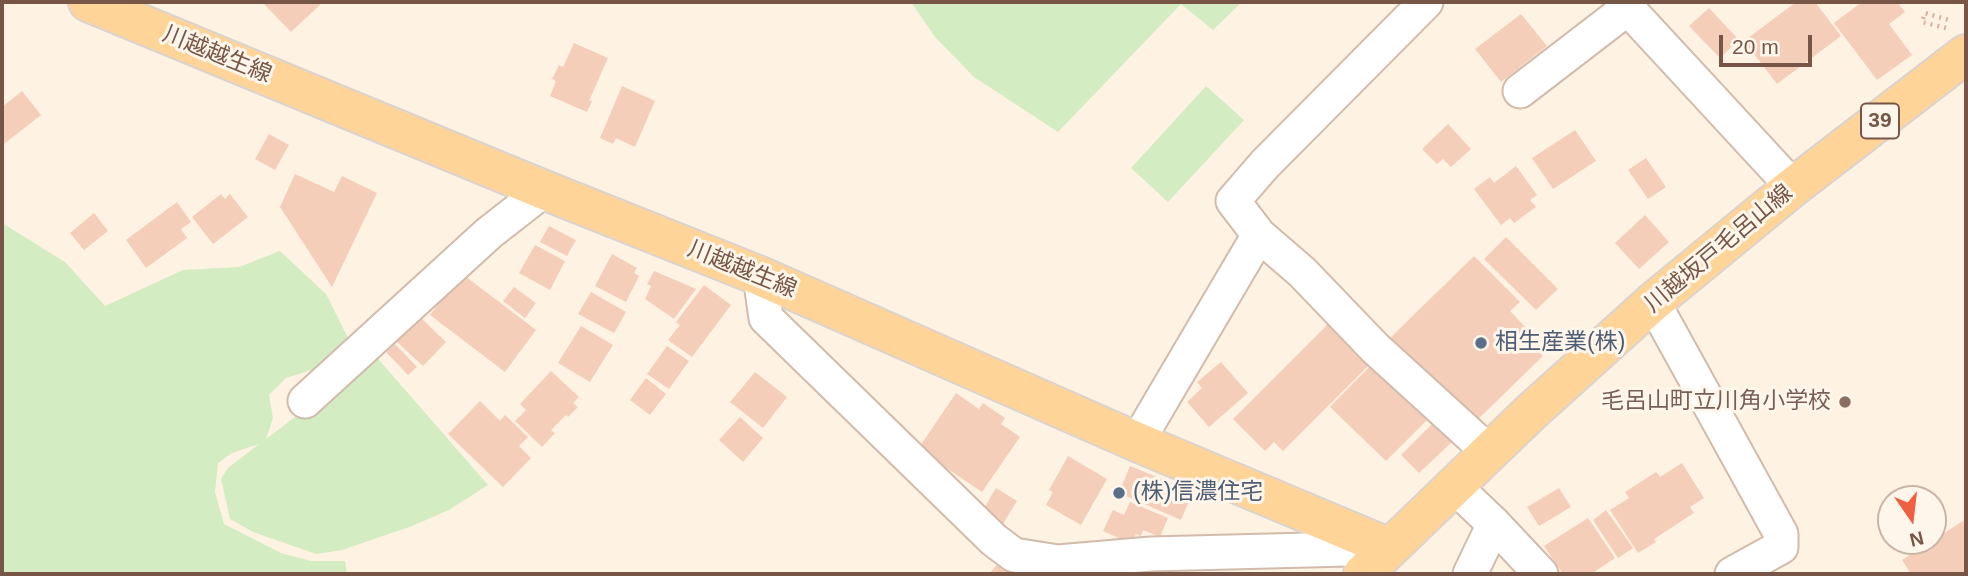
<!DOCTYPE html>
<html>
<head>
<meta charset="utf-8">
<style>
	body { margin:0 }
	#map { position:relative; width:1968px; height:576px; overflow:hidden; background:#fef2e3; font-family:Arial,sans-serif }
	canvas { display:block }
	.frame { position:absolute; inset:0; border:4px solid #775647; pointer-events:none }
	.north { position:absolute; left:1877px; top:485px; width:70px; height:70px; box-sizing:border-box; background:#fff6eb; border:2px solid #c9b6a9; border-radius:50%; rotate:166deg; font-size:19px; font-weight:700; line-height:28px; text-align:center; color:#775647 }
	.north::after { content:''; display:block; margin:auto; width:24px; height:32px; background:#ef5f41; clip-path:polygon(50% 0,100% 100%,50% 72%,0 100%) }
	.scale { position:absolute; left:1719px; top:35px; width:93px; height:32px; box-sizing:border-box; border:4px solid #775647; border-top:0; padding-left:9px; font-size:21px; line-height:24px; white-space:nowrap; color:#775647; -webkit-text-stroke:5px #fff6eb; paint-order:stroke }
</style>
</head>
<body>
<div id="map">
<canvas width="1968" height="576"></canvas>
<div class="frame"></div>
<div class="north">N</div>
<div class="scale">20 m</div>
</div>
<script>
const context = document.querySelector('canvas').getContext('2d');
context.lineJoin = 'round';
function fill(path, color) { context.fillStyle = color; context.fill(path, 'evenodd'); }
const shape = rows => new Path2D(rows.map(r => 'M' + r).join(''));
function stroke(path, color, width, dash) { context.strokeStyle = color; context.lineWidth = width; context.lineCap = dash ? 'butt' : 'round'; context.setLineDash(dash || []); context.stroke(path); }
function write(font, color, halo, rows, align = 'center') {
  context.font = font + ' Arial,"Noto Sans JP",sans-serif'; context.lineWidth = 6; context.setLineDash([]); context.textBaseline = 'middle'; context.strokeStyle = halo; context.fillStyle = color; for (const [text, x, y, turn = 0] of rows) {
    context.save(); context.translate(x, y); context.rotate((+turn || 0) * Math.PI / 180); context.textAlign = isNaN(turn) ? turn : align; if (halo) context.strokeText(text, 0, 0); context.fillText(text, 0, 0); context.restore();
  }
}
fill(shape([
	[911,2,1242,2,1213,30,1181,4,1058,132,974,77,935,37],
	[1206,86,1244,120,1168,202,1131,168],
	[2,223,65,262,105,306,183,270,239,267,280,251,326,294,349,340,318,368,286,378,269,395,273,418,266,439,303,411,373,353,488,485,449,510,412,526,342,550,316,554,253,532,230,519,221,479,228,468,259,444,232,453,218,463,215,492,224,524,281,553,311,561,345,561,347,574,2,574]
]), '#d4ecc1');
fill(shape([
	[262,2,320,2,322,3,291,32],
	[1796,2,1815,2,1841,36,1777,84,1744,41],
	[1862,2,1897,2,1905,12,1889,24,1912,55,1877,80,1834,23],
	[1709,8,1739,40,1720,58,1689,26],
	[1521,14,1547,46,1501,82,1475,49],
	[574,43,608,58,589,101,592,101,587,112,550,96,556,81,552,79,559,65,563,67],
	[622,86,655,101,635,147,616,138,613,144,600,138],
	[22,91,41,115,4,144,2,141,2,107],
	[1448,124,1471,149,1451,167,1443,159,1437,164,1422,149],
	[1575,130,1596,161,1553,189,1532,158],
	[269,134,289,145,275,170,255,159],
	[1646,158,1666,187,1648,199,1628,170],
	[1516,166,1537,195,1530,200,1536,207,1514,223,1510,218,1501,225,1474,189,1490,177,1494,183],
	[295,174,334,192,342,176,377,193,332,287,280,207],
	[221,194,225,199,230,194,248,217,213,244,192,217],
	[177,202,191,222,181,229,187,238,146,268,126,240],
	[94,213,108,231,84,250,70,233],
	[1645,215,1669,242,1639,269,1615,243],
	[549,226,576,240,567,256,540,242],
	[1506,237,1558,289,1536,310,1484,259],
	[535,245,565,261,550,290,519,273],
	[612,254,637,268,634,273,639,276,626,302,595,286],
	[1474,256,1520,302,1510,311,1536,338,1531,344,1543,356,1473,424,1389,339],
	[654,271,696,289,674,319,645,299,651,286,647,284],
	[461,273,536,330,505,372,430,315],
	[704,285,731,305,692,357,668,340,680,325,676,322],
	[514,287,536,303,525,318,503,301],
	[591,292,626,312,614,333,578,314],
	[419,316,446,342,423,366,396,341],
	[1328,324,1369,365,1283,451,1274,442,1265,451,1233,419],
	[581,326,613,345,590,382,558,363],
	[395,344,417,367,408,375,386,352],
	[667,346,689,361,669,389,647,374],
	[1376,360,1402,394,1428,419,1386,461,1330,407],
	[1221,362,1248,393,1209,427,1187,402,1202,388,1197,382],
	[551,371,579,397,573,403,578,407,568,417,566,415,551,430,555,433,542,447,515,421,526,410,520,404],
	[755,372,787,397,763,428,730,402],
	[646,378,666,394,650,415,630,400],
	[956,393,979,409,983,403,1005,418,1001,424,1020,437,982,492,918,449],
	[480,401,500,421,505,415,528,437,519,446,531,458,503,487,448,434],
	[740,417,763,438,743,462,719,440],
	[1433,423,1452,442,1419,473,1401,455],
	[1068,456,1107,479,1081,525,1046,505,1053,492,1049,490],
	[1682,463,1704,498,1690,507,1694,513,1654,539,1656,542,1638,553,1610,510,1629,498,1625,492,1656,472,1660,477],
	[1130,466,1193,492,1181,520,1119,493],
	[996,488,1017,501,1003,524,982,512],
	[1559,488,1571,507,1539,526,1527,507],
	[1130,502,1168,518,1160,537,1143,530,1141,536,1136,534,1132,544,1103,531,1113,510,1124,515],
	[1606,510,1633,548,1618,558,1593,520],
	[1588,518,1615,558,1591,574,1563,574,1544,546],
	[1966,519,1966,574,1911,574,1902,560],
	[1002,559,1036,574,989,574]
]), '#f5ceb9');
const minor = shape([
	[1426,2,1265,164,1233,201,1259,235,1302,272,1375,348,1489,452],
	[1622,2,1793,187],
	[1520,91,1628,8],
	[760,276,766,318,994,540,1014,555,1058,562,1151,554,1388,548],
	[1653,302,1781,534,1781,547,1732,574],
	[305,401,489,233,544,190],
	[1137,442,1259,235],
	[1454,486,1494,524,1541,574],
	[1470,574,1494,524]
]);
const major = shape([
	[88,2,544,190,760,276,1137,442,1390,548],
	[1363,574,1530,413,1653,302,1793,187,1966,54]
]);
stroke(minor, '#d2bbab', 37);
stroke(major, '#dcd3cf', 42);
stroke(shape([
	[1946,28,1922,22,1925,13,1952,21]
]), '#dab19c', 4.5, [2, 5]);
stroke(minor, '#fff', 33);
stroke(major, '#ffd499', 38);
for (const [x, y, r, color] of [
	[1481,343,7,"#5c6f8a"],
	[1845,402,7,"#8d6e63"],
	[1119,493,7,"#5c6f8a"]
]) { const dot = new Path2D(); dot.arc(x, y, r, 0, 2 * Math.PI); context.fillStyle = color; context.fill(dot); stroke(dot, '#fff6eb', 2.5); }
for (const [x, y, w] of [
	[1880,121,38]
]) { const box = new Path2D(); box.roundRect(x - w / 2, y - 17.5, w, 35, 5); context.fillStyle = '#fff6eb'; context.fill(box); stroke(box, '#775647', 2); }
write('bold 21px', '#775647', null, [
	["39",1880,121]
]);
write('23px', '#775647', '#fff6eb', [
	["川越越生線",217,55,22],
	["川越坂戸毛呂山線",1719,249,-40],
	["川越越生線",742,270,22]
]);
write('23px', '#4e5e75', '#fff6eb', [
	["相生産業(株)",1495,343],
	["(株)信濃住宅",1133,493]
], 'left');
write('23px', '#785e54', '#fff6eb', [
	["毛呂山町立川角小学校",1831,402]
], 'right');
</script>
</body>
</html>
